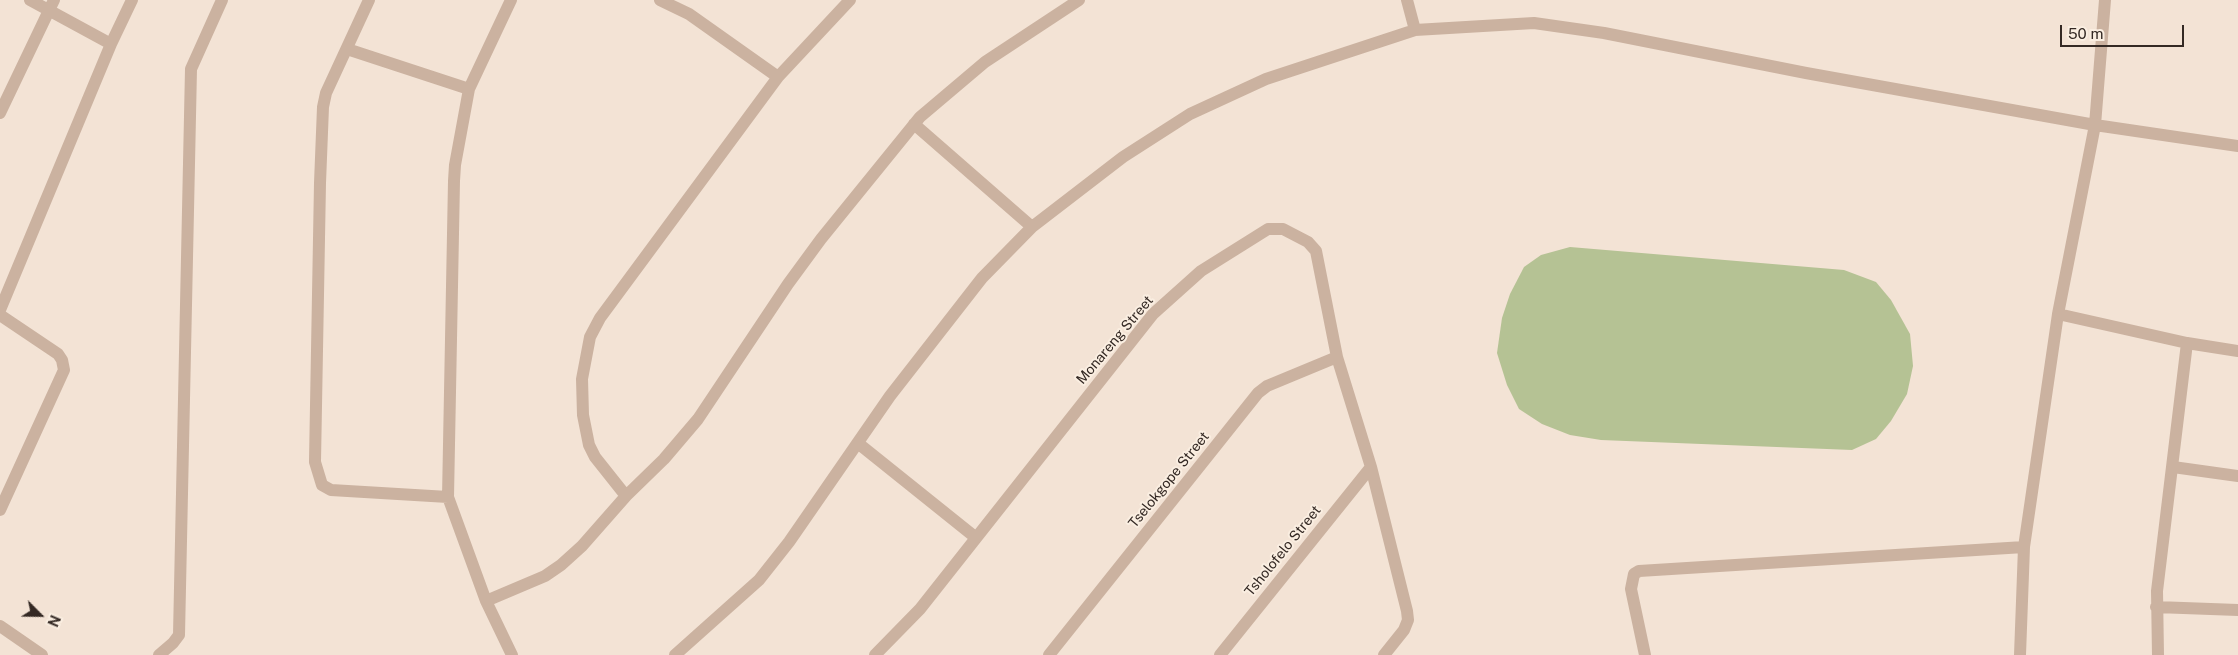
<!DOCTYPE html>
<html>
<head>
<meta charset="utf-8">
<style>
	body { margin:0 }
	#map { position:relative; width:2238px; height:655px; overflow:hidden; background:#f3e3d5; font-family:"Public Sans",sans-serif }
	canvas { display:block }
	.north { position:absolute; left:15px; top:590px; width:50px; height:50px; -webkit-text-stroke:4px #faeee1; paint-order:stroke; rotate:113deg; font-size:14px; font-weight:700; line-height:20px; text-align:center; color:#342924 }
	.north::after { content:''; display:block; margin:auto; width:18px; height:22px; background:#342924; clip-path:polygon(50% 0,100% 100%,50% 72%,0 100%) }
	.scale { position:absolute; left:2060px; top:25px; width:124px; height:22px; box-sizing:border-box; border:2px solid #342924; border-top:0; padding-left:6px; font-size:15px; line-height:18px; white-space:nowrap; color:#342924; -webkit-text-stroke:4px #faeee1; paint-order:stroke }
</style>
</head>
<body>
<div id="map">
<canvas width="2238" height="655"></canvas>
<div class="north">N</div>
<div class="scale">50 m</div>
</div>
<script>
const context = document.querySelector('canvas').getContext('2d');
context.lineJoin = 'round';
function fill(path, color) { context.fillStyle = color; context.fill(path, 'evenodd'); }
const shape = rows => new Path2D(rows.map(r => 'M' + r).join(''));
function stroke(path, color, width, dash) { context.strokeStyle = color; context.lineWidth = width; context.lineCap = dash ? 'butt' : 'round'; context.setLineDash(dash || []); context.stroke(path); }
function write(font, color, halo, rows, align = 'center') {
  context.font = font + ' "Public Sans",sans-serif'; context.lineWidth = 4; context.setLineDash([]); context.textBaseline = 'middle'; context.strokeStyle = halo; context.fillStyle = color; for (const [text, x, y, turn = 0] of rows) {
    context.save(); context.translate(x, y); context.rotate((+turn || 0) * Math.PI / 180); context.textAlign = isNaN(turn) ? turn : align; if (halo) context.strokeText(text, 0, 0); context.fillText(text, 0, 0); context.restore();
  }
}
fill(shape([
	[1570,247,1844,270,1876,282,1891,300,1910,334,1913,366,1907,394,1891,421,1876,439,1852,450,1601,440,1570,435,1542,424,1519,409,1507,385,1497,353,1502,318,1510,294,1524,267,1541,255]
]), '#b5c294');
stroke(shape([
	[30,0,111,44],
	[369,0,326,93,323,107,320,183,315,462,322,485,331,490,448,497],
	[660,0,689,14,778,77],
	[1407,0,1415,30],
	[347,49,469,89],
	[0,113,54,0],
	[914,124,1032,227],
	[0,310,111,44,132,0],
	[2058,314,2187,343,2238,351],
	[0,315,58,354,62,360,64,370,0,510],
	[859,444,975,537],
	[2173,467,2238,476],
	[626,496,595,457,589,445,583,415,582,379,590,337,600,318,778,77,850,0],
	[486,601,448,497,454,181,455,165,469,89,511,0],
	[2156,607,2238,610],
	[0,626,42,655],
	[159,655,173,643,179,635,191,69,222,0],
	[512,655,486,601,545,576,561,565,582,546,626,496,664,459,698,419,788,284,821,239,920,117,985,62,1079,0],
	[675,655,759,580,789,542,890,396,982,278,1032,227,1123,157,1190,114,1266,79,1415,30,1534,23,1604,33,1806,73,2095,125,2238,146],
	[875,655,920,609,1153,314,1201,271,1268,229,1283,229,1308,242,1316,251,1337,357,1371,467,1407,611,1408,620,1404,630,1384,655],
	[1049,655,1258,393,1267,386,1337,357],
	[1220,655,1371,467],
	[1645,655,1631,589,1634,574,1639,571,2024,547],
	[2020,655,2024,547,2058,314,2095,125,2105,0],
	[2158,655,2157,591,2187,343]
]), '#cbb2a0', 12);
write('14px', '#342924', '#faeee1', [
	["Monareng Street",1115,340,-50],
	["Tselokgope Street",1169,480,-51],
	["Tsholofelo Street",1283,551,-51]
]);
</script>
</body>
</html>
